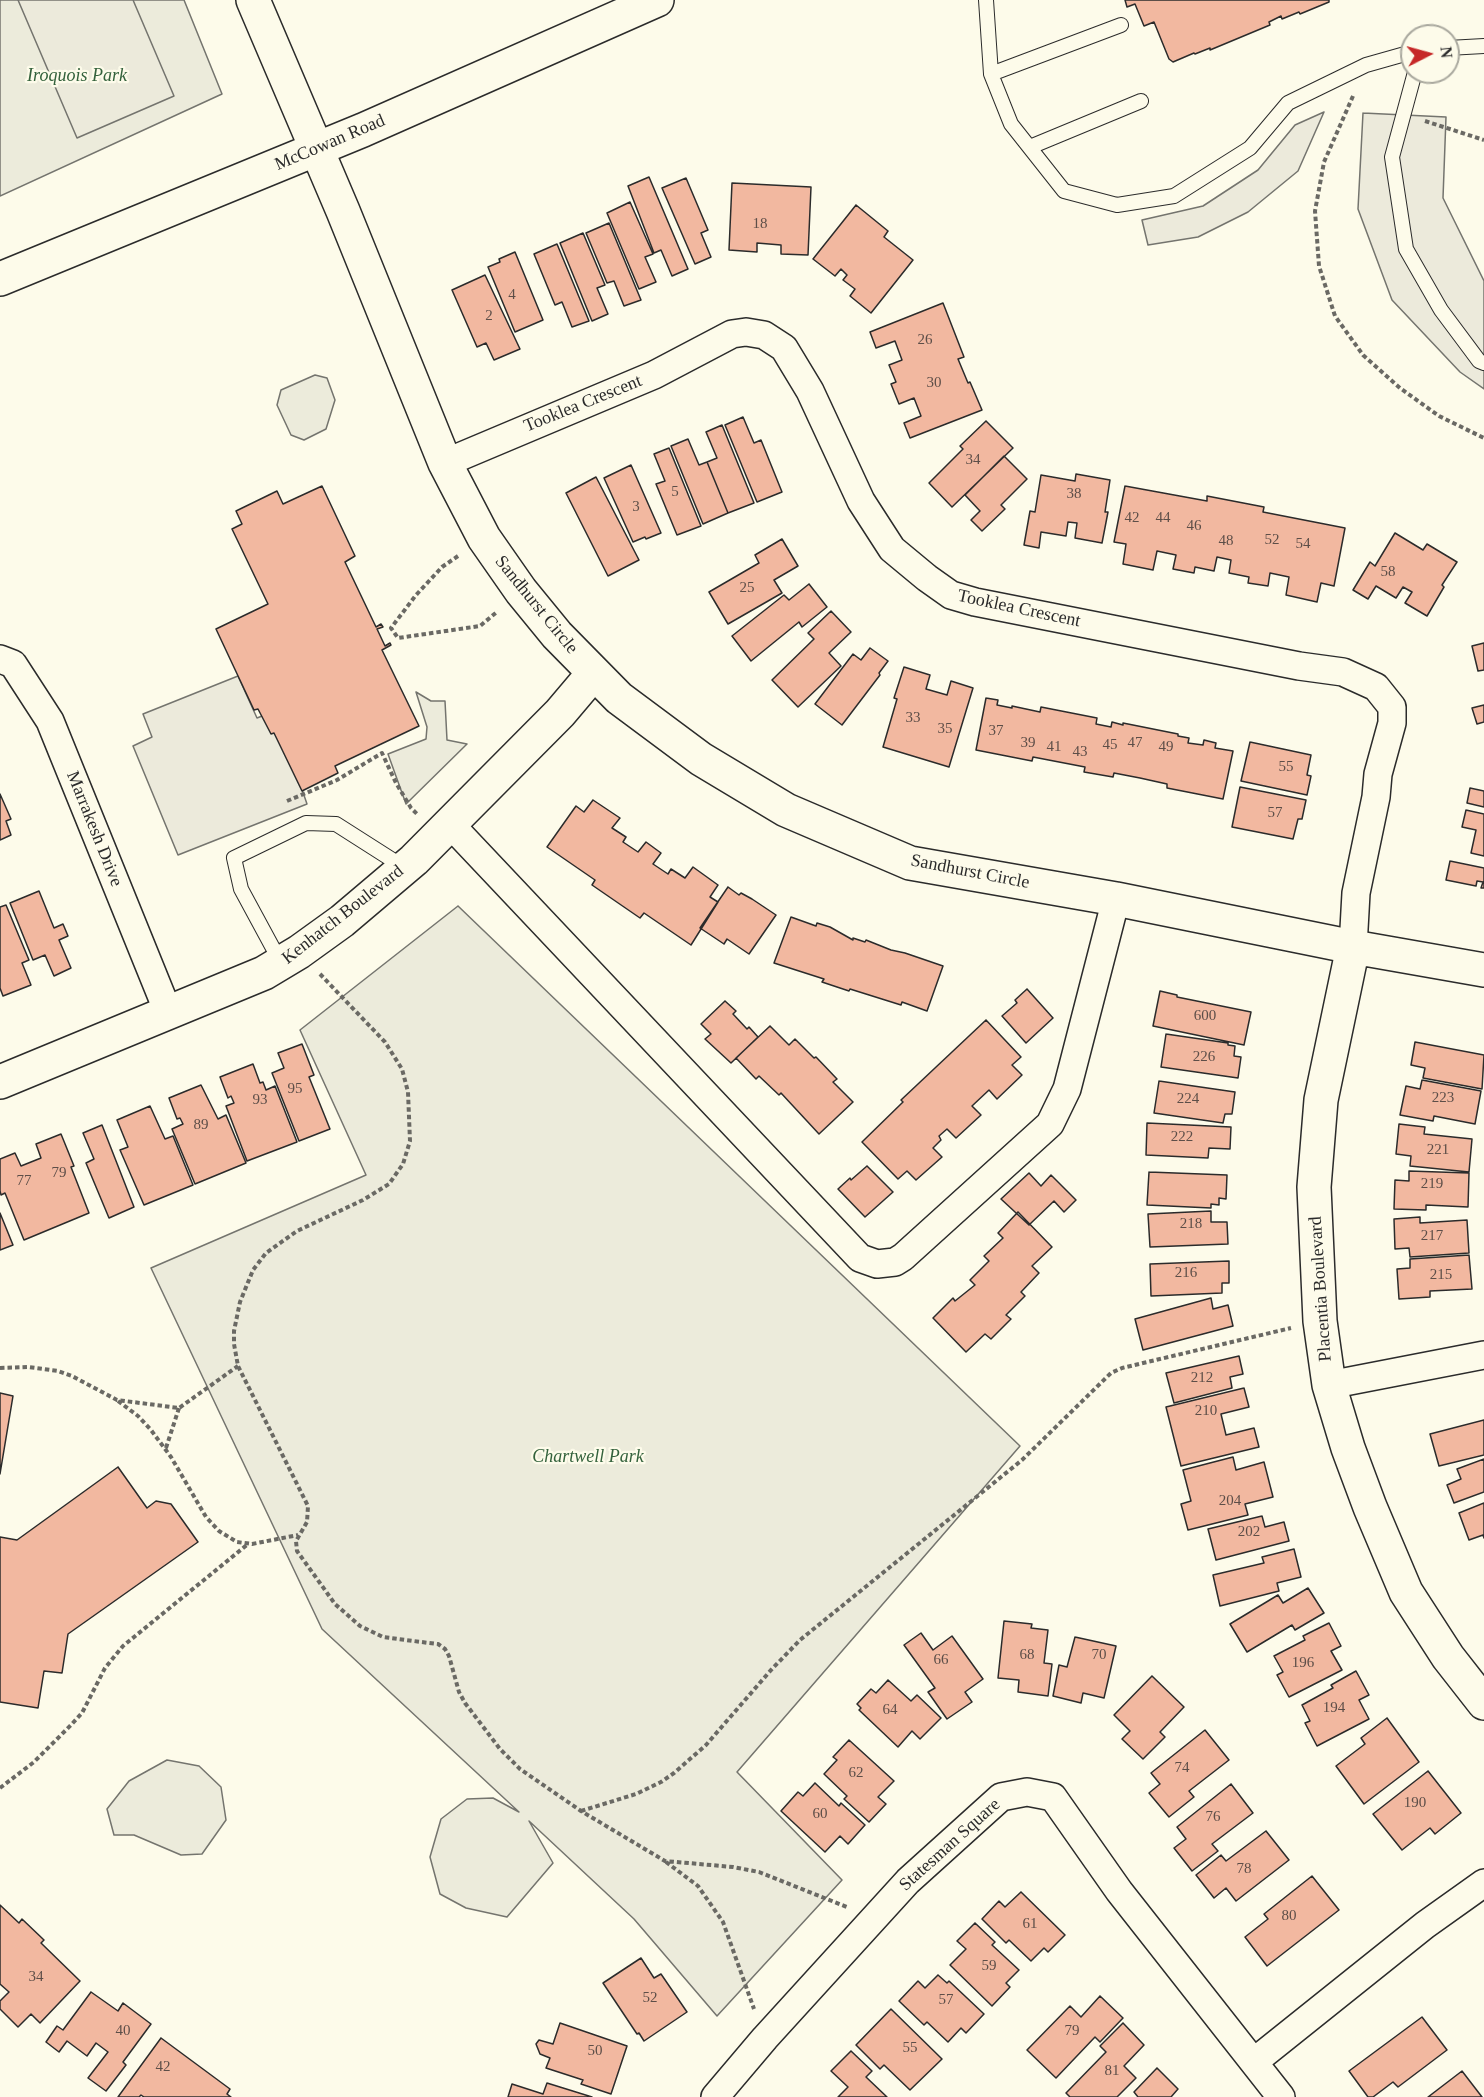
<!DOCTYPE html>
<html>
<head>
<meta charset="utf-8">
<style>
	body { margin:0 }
	#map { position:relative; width:1484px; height:2097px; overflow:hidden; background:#fdfbea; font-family:"Times New Roman",serif }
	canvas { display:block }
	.north { position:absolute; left:1400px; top:24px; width:60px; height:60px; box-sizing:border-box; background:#fdfbea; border:2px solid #a9a89e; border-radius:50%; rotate:84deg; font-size:16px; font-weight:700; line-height:24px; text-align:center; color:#2b2b2b }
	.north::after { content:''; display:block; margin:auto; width:21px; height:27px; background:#c62828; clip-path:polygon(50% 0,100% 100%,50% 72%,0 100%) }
</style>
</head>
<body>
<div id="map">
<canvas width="1484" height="2097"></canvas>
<div class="north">N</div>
</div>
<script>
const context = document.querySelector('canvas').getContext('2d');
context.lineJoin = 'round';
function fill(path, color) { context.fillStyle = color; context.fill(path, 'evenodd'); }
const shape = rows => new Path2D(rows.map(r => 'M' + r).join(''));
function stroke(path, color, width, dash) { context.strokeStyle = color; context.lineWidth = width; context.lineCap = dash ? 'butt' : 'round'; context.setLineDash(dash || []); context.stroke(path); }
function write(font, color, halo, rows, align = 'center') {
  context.font = font + ' "Times New Roman",serif'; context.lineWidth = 4.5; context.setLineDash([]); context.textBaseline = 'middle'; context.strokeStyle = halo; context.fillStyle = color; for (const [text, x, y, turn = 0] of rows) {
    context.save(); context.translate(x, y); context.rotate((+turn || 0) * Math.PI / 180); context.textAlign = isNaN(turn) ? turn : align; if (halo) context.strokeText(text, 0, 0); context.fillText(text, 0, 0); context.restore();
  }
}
const green = shape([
	[0,0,184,0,222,94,0,196,0,0],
	[315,375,327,378,335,400,326,429,304,440,291,435,277,405,281,390,315,375],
	[416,692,431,701,445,701,447,740,467,744,406,804,388,754,426,739,427,727,416,692],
	[458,906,1020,1446,737,1772,842,1880,717,2016,634,1919,529,1821,553,1863,507,1917,466,1908,440,1894,430,1857,441,1819,467,1799,493,1798,519,1812,322,1629,151,1268,366,1175,300,1030,458,906],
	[167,1760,199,1766,221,1787,226,1820,202,1854,181,1855,134,1835,114,1835,107,1809,129,1781,167,1760]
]);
fill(green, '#ecebdb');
stroke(green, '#74746e', 1.5);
const parking = shape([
	[18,0,133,0,174,96,77,138,18,0],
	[1324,112,1298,171,1248,212,1198,237,1148,245,1142,220,1203,206,1258,170,1295,125,1324,112],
	[1363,113,1446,117,1443,198,1484,281,1484,389,1460,372,1392,300,1358,209,1363,113],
	[238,676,257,718,275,711,307,804,178,855,133,746,152,737,143,714,238,676]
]);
fill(parking, '#eceadb');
stroke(parking, '#74746e', 1.5);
const building = shape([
	[1125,0,1329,0,1329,2,1300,14,1299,12,1282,19,1281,16,1269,22,1270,25,1210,50,1210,48,1195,54,1194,53,1173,62,1169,59,1154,22,1144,26,1135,4,1127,7,1125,0],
	[649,177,688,269,672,276,661,250,654,253,628,186,649,177],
	[686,178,708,230,701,233,711,257,695,264,662,188,686,178],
	[732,183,811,187,808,255,781,254,781,245,757,243,757,252,729,250,732,183],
	[630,202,653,254,645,257,656,282,639,289,607,213,630,202],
	[856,205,888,231,884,237,913,260,871,313,850,296,855,289,843,280,847,275,841,269,835,276,813,259,856,205],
	[609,223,641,300,624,306,614,281,607,283,586,233,609,223],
	[583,233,605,285,597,288,608,314,592,321,560,243,583,233],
	[557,244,589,321,572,327,562,302,555,305,534,254,557,244],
	[515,252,543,320,515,332,488,267,500,262,499,259,515,252],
	[485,275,520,349,494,360,486,343,477,347,452,290,485,275],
	[943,303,964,357,958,359,968,383,970,382,982,410,910,438,904,423,921,416,914,398,899,404,891,384,896,382,889,365,902,360,895,341,876,348,870,332,943,303],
	[743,417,754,443,761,440,782,492,757,502,725,425,743,417],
	[986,421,1013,448,952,507,929,483,963,449,960,446,986,421],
	[722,425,754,503,728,513,707,462,717,458,706,432,722,425],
	[688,439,699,465,707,462,728,513,703,524,671,446,688,439],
	[669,448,701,526,677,535,656,484,665,481,654,454,669,448],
	[1004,456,1027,479,1001,505,1005,509,982,531,971,520,980,511,965,495,1004,456],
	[631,465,661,533,646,539,645,537,633,542,604,478,631,465],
	[1076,474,1110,480,1105,512,1108,512,1102,543,1075,538,1077,523,1068,522,1066,536,1041,532,1039,548,1024,545,1030,511,1035,512,1041,475,1075,481,1076,474],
	[596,477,639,560,608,576,566,493,596,477],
	[322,486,355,556,345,562,376,627,381,624,383,627,377,629,385,646,390,643,391,645,382,650,419,726,335,766,338,773,302,791,274,733,271,734,258,709,254,710,216,629,268,604,232,529,242,524,236,511,277,491,283,504,322,486],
	[1125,486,1207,501,1207,496,1264,507,1263,512,1345,528,1334,586,1321,583,1317,602,1286,595,1289,577,1270,573,1268,586,1248,583,1249,577,1229,573,1231,560,1217,557,1214,571,1195,567,1194,573,1173,569,1176,555,1157,551,1153,570,1123,564,1126,544,1114,542,1125,486],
	[1395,533,1423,550,1427,544,1457,562,1442,585,1444,587,1427,616,1405,603,1412,592,1403,587,1396,598,1376,586,1368,599,1353,590,1370,562,1375,566,1395,533],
	[782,539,798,566,774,580,782,593,728,624,709,592,759,563,755,555,782,539],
	[809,584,827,607,802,627,799,622,751,661,732,636,784,595,789,600,809,584],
	[831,611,851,632,829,653,841,666,798,707,772,680,814,639,808,633,831,611],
	[1484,643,1484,670,1478,671,1472,646,1484,643],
	[870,648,888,661,879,673,880,675,842,725,815,704,853,654,861,660,870,648],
	[904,667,930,675,926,689,947,695,951,681,973,688,949,767,883,747,897,699,894,698,904,667],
	[986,698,998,700,997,705,1012,708,1012,706,1040,712,1041,707,1097,718,1096,724,1111,727,1112,722,1123,725,1123,723,1178,734,1178,736,1189,738,1188,743,1203,745,1204,740,1216,743,1215,748,1233,751,1223,799,1167,788,1167,784,1140,778,1114,773,1113,777,1084,772,1085,767,1033,757,1032,761,976,750,986,698],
	[1484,705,1484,722,1477,724,1472,708,1484,705],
	[1250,742,1311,755,1307,775,1311,776,1307,795,1241,781,1250,742],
	[1240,787,1306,800,1302,819,1298,819,1293,839,1232,827,1240,787],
	[1470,788,1484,791,1484,807,1467,803,1470,788],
	[0,794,11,819,6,821,11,835,0,840,0,794],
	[593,800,620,818,612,828,626,837,623,842,638,852,646,842,661,853,653,864,668,874,671,869,685,878,693,867,718,885,710,897,718,902,691,945,644,913,640,918,592,885,595,880,547,847,576,806,584,812,593,800],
	[1466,810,1484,814,1484,856,1471,853,1476,830,1462,827,1466,810],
	[1450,861,1484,868,1484,888,1481,888,1483,882,1477,881,1476,886,1446,880,1450,861],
	[728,887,739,895,741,893,752,899,776,915,749,954,727,939,724,944,700,928,728,887],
	[39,891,54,928,63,924,68,936,59,940,71,968,54,976,45,955,33,960,10,903,39,891],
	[6,905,29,960,22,963,31,985,3,996,0,988,0,907,6,905],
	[791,917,816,926,817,923,830,927,853,940,853,938,865,942,866,940,891,950,905,953,943,966,927,1011,902,1002,901,1005,850,989,849,991,822,982,824,979,774,963,791,917],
	[1027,989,1053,1018,1026,1043,1002,1016,1017,1003,1015,1000,1027,989],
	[1160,991,1177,995,1177,997,1251,1012,1244,1045,1153,1026,1160,991],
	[725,1001,736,1011,733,1014,747,1029,749,1027,758,1037,731,1063,705,1039,711,1034,701,1024,725,1001],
	[986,1020,1021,1057,1012,1065,1022,1075,997,1099,989,1090,972,1106,981,1115,956,1138,947,1129,939,1136,941,1140,933,1148,942,1157,916,1180,907,1171,898,1179,862,1142,903,1102,901,1100,986,1020],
	[770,1026,789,1045,795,1039,814,1058,816,1057,837,1079,833,1082,853,1102,819,1134,781,1093,779,1095,759,1076,756,1079,736,1058,770,1026],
	[1166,1034,1228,1043,1228,1045,1235,1046,1234,1056,1241,1057,1238,1078,1161,1067,1166,1034],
	[1415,1042,1484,1055,1482,1089,1423,1078,1425,1068,1411,1065,1415,1042],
	[302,1044,314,1075,309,1077,330,1129,299,1141,272,1073,284,1068,278,1053,302,1044],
	[253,1064,260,1083,263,1082,266,1090,275,1086,297,1142,247,1161,226,1106,234,1103,231,1096,228,1098,220,1077,253,1064],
	[1422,1080,1481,1091,1475,1124,1434,1116,1433,1121,1400,1115,1406,1086,1420,1089,1422,1080],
	[1159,1081,1235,1092,1232,1114,1225,1114,1223,1123,1154,1113,1159,1081],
	[201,1085,218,1119,226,1115,246,1163,195,1184,172,1129,183,1124,180,1118,177,1119,169,1098,201,1085],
	[150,1106,165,1139,173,1136,193,1185,144,1205,120,1150,128,1147,117,1120,150,1106],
	[1147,1123,1231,1127,1230,1149,1209,1148,1208,1158,1146,1155,1147,1123],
	[1399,1124,1425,1127,1424,1134,1472,1139,1469,1172,1410,1166,1411,1156,1396,1154,1399,1124],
	[102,1125,134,1207,109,1218,86,1163,94,1159,83,1133,102,1125],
	[61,1134,74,1166,71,1167,89,1213,24,1240,5,1193,1,1195,0,1191,0,1159,15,1153,21,1166,41,1158,36,1144,61,1134],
	[867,1166,893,1192,865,1217,838,1189,850,1178,851,1180,867,1166],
	[1409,1171,1469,1173,1468,1207,1426,1205,1426,1210,1394,1209,1395,1180,1409,1181,1409,1171],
	[1149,1172,1227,1175,1226,1199,1219,1198,1219,1205,1211,1204,1211,1208,1147,1205,1149,1172],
	[1029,1173,1041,1186,1051,1175,1076,1200,1064,1212,1054,1201,1029,1225,1001,1199,1029,1173],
	[1211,1211,1211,1222,1227,1222,1228,1244,1150,1247,1148,1214,1211,1211],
	[1018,1212,1052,1247,1032,1266,1039,1273,1021,1292,1025,1296,1006,1315,1011,1319,991,1339,985,1334,966,1352,933,1318,953,1298,955,1301,975,1285,970,1280,989,1261,984,1256,1003,1238,998,1233,1018,1212],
	[0,1213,13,1245,0,1250,0,1213],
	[1420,1217,1420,1223,1467,1220,1469,1253,1410,1257,1409,1248,1395,1249,1394,1219,1420,1217],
	[1469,1255,1472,1289,1430,1291,1430,1297,1399,1299,1397,1269,1410,1268,1410,1259,1469,1255],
	[1229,1261,1229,1283,1222,1283,1222,1293,1151,1296,1150,1264,1229,1261],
	[1211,1298,1213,1309,1228,1305,1233,1326,1143,1350,1135,1319,1211,1298],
	[1239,1356,1243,1374,1230,1377,1232,1388,1174,1403,1166,1373,1239,1356],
	[1244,1388,1249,1407,1221,1414,1226,1435,1254,1428,1259,1447,1181,1466,1166,1407,1244,1388],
	[0,1393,13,1396,0,1474,0,1393],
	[1484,1420,1484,1455,1439,1466,1430,1434,1484,1420],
	[1233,1457,1236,1470,1264,1462,1273,1497,1245,1504,1248,1515,1188,1530,1181,1504,1191,1501,1183,1470,1233,1457],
	[1484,1459,1484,1492,1454,1503,1447,1485,1461,1479,1457,1469,1484,1459],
	[118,1467,147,1508,156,1501,171,1504,198,1542,68,1634,62,1673,44,1671,38,1708,0,1702,0,1537,17,1540,118,1467],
	[1484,1503,1484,1538,1483,1535,1469,1540,1459,1513,1484,1503],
	[1262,1516,1265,1527,1284,1522,1289,1541,1216,1560,1208,1529,1262,1516],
	[1294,1549,1301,1577,1277,1583,1279,1591,1220,1606,1213,1575,1264,1563,1262,1557,1294,1549],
	[1308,1588,1324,1613,1295,1630,1292,1625,1247,1652,1230,1624,1278,1595,1283,1603,1308,1588],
	[1004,1621,1032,1624,1031,1628,1048,1630,1044,1663,1052,1664,1048,1696,1018,1692,1019,1680,998,1678,1004,1621],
	[1329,1623,1341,1646,1331,1651,1342,1670,1289,1697,1277,1675,1283,1672,1274,1656,1305,1640,1303,1636,1329,1623],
	[921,1633,933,1650,952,1636,983,1679,965,1692,972,1702,947,1719,928,1692,935,1688,904,1645,921,1633],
	[1075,1637,1116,1646,1104,1698,1083,1693,1081,1703,1053,1696,1059,1665,1067,1667,1075,1637],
	[1356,1671,1369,1695,1359,1700,1369,1719,1317,1746,1305,1723,1310,1721,1302,1705,1333,1688,1331,1685,1356,1671],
	[1152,1676,1184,1707,1160,1732,1165,1737,1143,1759,1122,1739,1130,1731,1114,1715,1152,1676],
	[888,1680,911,1701,917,1695,941,1718,920,1739,912,1731,898,1747,859,1710,861,1708,857,1704,871,1689,876,1693,888,1680],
	[1387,1718,1419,1762,1364,1804,1336,1766,1365,1744,1361,1738,1387,1718],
	[1205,1730,1229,1760,1189,1791,1194,1797,1169,1817,1149,1793,1160,1784,1151,1773,1205,1730],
	[849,1740,894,1781,878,1797,886,1804,869,1822,844,1799,847,1796,824,1774,837,1760,833,1757,849,1740],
	[1428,1771,1461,1813,1435,1834,1430,1828,1402,1850,1373,1814,1428,1771],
	[815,1783,839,1806,841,1803,865,1825,848,1844,840,1836,825,1852,781,1811,798,1792,803,1796,815,1783],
	[1231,1784,1253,1813,1212,1844,1218,1851,1192,1871,1174,1848,1186,1839,1177,1827,1231,1784],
	[1266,1831,1289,1860,1236,1901,1226,1888,1214,1898,1196,1875,1221,1855,1226,1861,1266,1831],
	[1312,1876,1339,1910,1267,1966,1245,1937,1268,1919,1264,1914,1312,1876],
	[1021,1892,1065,1935,1048,1952,1044,1948,1031,1961,1009,1940,1006,1943,982,1919,999,1901,1005,1907,1021,1892],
	[0,1905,19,1923,22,1919,44,1940,41,1943,80,1981,40,2023,31,2014,18,2027,0,2009,0,2001,9,1992,0,1984,0,1905],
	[975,1923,995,1942,992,1945,1019,1970,1006,1983,1010,1987,992,2006,950,1965,966,1949,957,1941,975,1923],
	[641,1958,654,1978,661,1974,687,2012,644,2041,639,2033,637,2034,603,1983,641,1958],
	[938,1975,947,1983,949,1981,984,2014,966,2033,961,2028,948,2042,927,2022,924,2025,899,2001,918,1981,925,1988,938,1975],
	[91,1992,118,2011,123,2003,151,2024,123,2062,126,2065,106,2091,88,2078,108,2052,96,2043,87,2056,67,2041,59,2052,46,2042,57,2026,63,2030,91,1992],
	[1100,1996,1123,2018,1100,2042,1095,2037,1056,2078,1027,2050,1070,2006,1081,2017,1100,1996],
	[891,2009,942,2059,910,2090,884,2065,880,2069,856,2045,891,2009],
	[1422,2017,1447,2050,1398,2087,1393,2082,1373,2097,1368,2097,1349,2071,1422,2017],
	[560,2023,627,2046,611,2094,581,2084,583,2080,546,2068,550,2058,540,2054,536,2044,539,2040,553,2044,560,2023],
	[1123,2023,1144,2045,1124,2066,1136,2078,1117,2097,1070,2097,1066,2093,1106,2052,1100,2046,1123,2023],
	[161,2038,230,2089,227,2094,231,2097,144,2097,141,2095,139,2097,118,2097,161,2038],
	[851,2051,872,2071,866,2077,887,2097,838,2097,848,2087,831,2071,851,2051],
	[1157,2068,1178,2089,1171,2097,1138,2097,1134,2092,1157,2068],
	[1462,2071,1482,2097,1428,2097,1462,2071],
	[547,2083,592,2097,508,2097,512,2084,543,2094,547,2083]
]);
fill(building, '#f2b8a0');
stroke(building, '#2b2b2b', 1.5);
const service = shape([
	[986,0,991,74,1011,124,1064,191,1117,205,1174,196,1250,148,1288,103,1366,65,1412,52],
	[1448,48,1484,46],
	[1415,72,1392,157,1406,249,1441,310,1479,361,1484,363],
	[991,74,1121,25],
	[1030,147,1141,101],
	[281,963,241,889,234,858,306,823,336,824,405,868]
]);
const minor = shape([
	[445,463,654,375,732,334,746,332,764,335,784,348,810,391,861,501,892,549,927,578,951,595,975,602,1299,666,1343,672,1376,687,1392,707,1392,723,1378,774,1376,797,1356,893,1353,947],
	[0,659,13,664,50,721,168,1012],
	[450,824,860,1258,877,1264,895,1262,903,1257,1050,1124,1067,1089,1116,899],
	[1329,1385,1484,1355],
	[1255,2061,1425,1925,1484,1883],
	[715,2097,765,2038,908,1881,1001,1797,1027,1792,1053,1797,1119,1891,1281,2097]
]);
const tertiary = shape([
	[253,0,343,211,445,463,484,538,521,591,557,635,619,698,701,759,786,810,910,863,1116,899,1353,947,1484,970],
	[1353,947,1321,1100,1314,1187,1320,1321,1329,1385,1348,1448,1370,1507,1406,1592,1448,1657,1484,1703],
	[0,1082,264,973,299,952,342,921,414,860,560,713,593,674]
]);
const secondary = shape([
	[0,279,363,130,657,0]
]);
stroke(service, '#2b2b2b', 16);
stroke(minor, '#2b2b2b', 30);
stroke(tertiary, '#2b2b2b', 36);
stroke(secondary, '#2b2b2b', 36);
stroke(shape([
	[1353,96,1324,162,1315,211,1319,266,1335,316,1363,355,1400,388,1439,416,1484,438],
	[1425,121,1484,140],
	[458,556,442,567,416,595,391,628,398,638,480,626,498,611],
	[287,801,337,780,382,753,396,783,411,808,417,814],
	[320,974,385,1042,402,1069,408,1092,410,1141,403,1164,389,1184,363,1200,297,1231,266,1253,253,1270,240,1302,234,1331,234,1344,238,1366,308,1506,307,1522,296,1541,297,1551,335,1604,360,1626,383,1637,429,1643,438,1644,445,1649,449,1656,459,1692,465,1703,500,1749,520,1769,581,1811,665,1861,733,1867,759,1872,847,1907],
	[0,1368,28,1367,58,1371,72,1376,117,1400,179,1408,238,1366],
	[118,1401,138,1416,151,1430,171,1457,206,1517,219,1531,237,1542,252,1544,298,1535],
	[166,1448,179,1408],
	[0,1788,34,1762,71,1725,82,1713,105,1668,123,1646,248,1544],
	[581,1811,636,1794,661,1782,674,1773,706,1745,771,1670,800,1640,1022,1460,1111,1373,1122,1368,1291,1328],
	[666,1862,698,1886,723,1922,754,2009]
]), '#6a6964', 4, [4.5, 3]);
stroke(service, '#fdfbea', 14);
stroke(minor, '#fdfbea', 27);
stroke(tertiary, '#fdfbea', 33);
stroke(secondary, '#fdfbea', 33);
write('15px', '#5d4e48', null, [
	["18",760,224],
	["4",512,295],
	["2",489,316],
	["26",925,340],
	["30",934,383],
	["34",973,460],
	["5",675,492],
	["38",1074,494],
	["3",636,507],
	["42",1132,518],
	["44",1163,518],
	["46",1194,526],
	["52",1272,540],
	["48",1226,541],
	["54",1303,544],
	["58",1388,572],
	["25",747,588],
	["33",913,718],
	["35",945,729],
	["37",996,731],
	["39",1028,743],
	["47",1135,743],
	["45",1110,745],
	["41",1054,747],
	["49",1166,747],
	["43",1080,752],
	["55",1286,767],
	["57",1275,813],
	["600",1205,1016],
	["226",1204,1057],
	["95",295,1089],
	["223",1443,1098],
	["224",1188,1099],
	["93",260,1100],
	["89",201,1125],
	["222",1182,1137],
	["221",1438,1150],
	["79",59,1173],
	["77",24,1181],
	["219",1432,1184],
	["218",1191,1224],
	["217",1432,1236],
	["216",1186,1273],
	["215",1441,1275],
	["212",1202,1378],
	["210",1206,1411],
	["204",1230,1501],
	["202",1249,1532],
	["68",1027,1655],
	["70",1099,1655],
	["66",941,1660],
	["196",1303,1663],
	["194",1334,1708],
	["64",890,1710],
	["74",1182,1768],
	["62",856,1773],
	["190",1415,1803],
	["60",820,1814],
	["76",1213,1817],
	["78",1244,1869],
	["80",1289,1916],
	["61",1030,1924],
	["59",989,1966],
	["34",36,1977],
	["52",650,1998],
	["57",946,2000],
	["40",123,2031],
	["79",1072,2031],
	["55",910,2048],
	["50",595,2051],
	["42",163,2067],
	["81",1112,2071]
]);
write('italic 18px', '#34623c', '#fdfbea', [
	["Iroquois Park",77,76],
	["Chartwell Park",588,1457]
]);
write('18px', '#2b2b2b', '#fdfbea', [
	["McCowan Road",330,143,-23],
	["Tooklea Crescent",583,404,-22],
	["Sandhurst Circle",536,605,51],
	["Tooklea Crescent",1019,609,12],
	["Marrakesh Drive",94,829,68],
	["Sandhurst Circle",970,872,11],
	["Kenhatch Boulevard",343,915,-38],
	["Placentia Boulevard",1321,1289,-94],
	["Statesman Square",950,1845,-42]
]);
</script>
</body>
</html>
